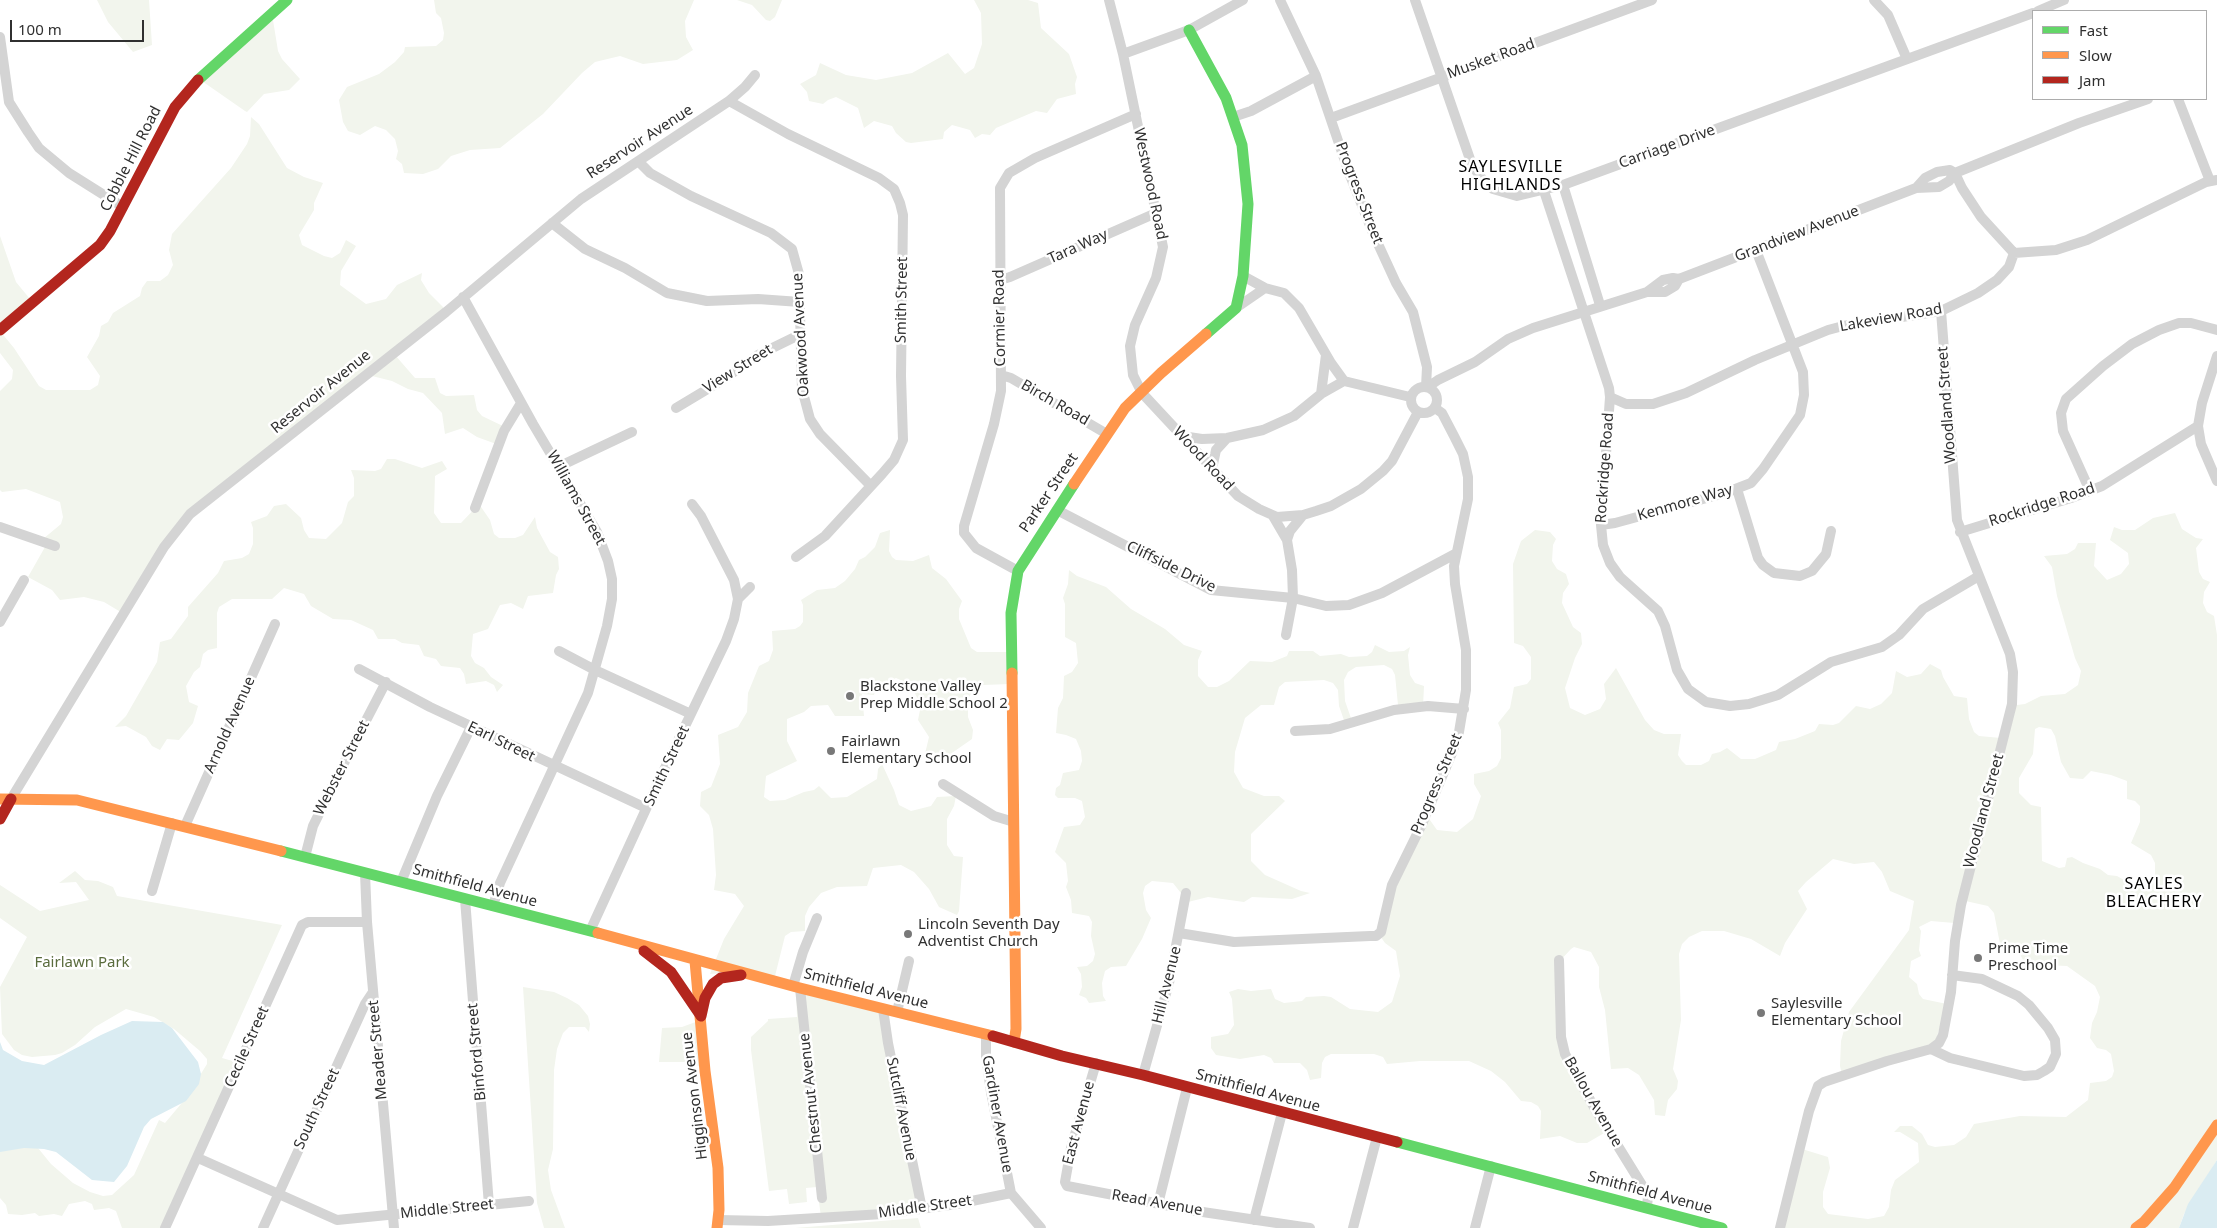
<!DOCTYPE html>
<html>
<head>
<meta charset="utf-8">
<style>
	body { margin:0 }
	#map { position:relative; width:2217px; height:1228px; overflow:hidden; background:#fff; font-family:"Noto Sans",sans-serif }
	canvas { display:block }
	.legend { position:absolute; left:2032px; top:10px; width:175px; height:90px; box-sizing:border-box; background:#fff; border:1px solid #acacac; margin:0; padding:6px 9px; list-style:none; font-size:15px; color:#303030 }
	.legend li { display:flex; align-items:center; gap:10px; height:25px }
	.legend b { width:25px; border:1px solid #acacac }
	.scale { position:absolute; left:10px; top:20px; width:134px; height:22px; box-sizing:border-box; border:2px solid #303030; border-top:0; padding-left:6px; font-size:15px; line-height:18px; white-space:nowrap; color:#303030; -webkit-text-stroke:4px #fff; paint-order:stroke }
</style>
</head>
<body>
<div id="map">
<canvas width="2217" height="1228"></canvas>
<ul class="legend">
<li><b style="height:6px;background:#63d668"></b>Fast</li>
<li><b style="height:6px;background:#ff974d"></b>Slow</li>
<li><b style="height:6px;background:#b3261e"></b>Jam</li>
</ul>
<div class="scale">100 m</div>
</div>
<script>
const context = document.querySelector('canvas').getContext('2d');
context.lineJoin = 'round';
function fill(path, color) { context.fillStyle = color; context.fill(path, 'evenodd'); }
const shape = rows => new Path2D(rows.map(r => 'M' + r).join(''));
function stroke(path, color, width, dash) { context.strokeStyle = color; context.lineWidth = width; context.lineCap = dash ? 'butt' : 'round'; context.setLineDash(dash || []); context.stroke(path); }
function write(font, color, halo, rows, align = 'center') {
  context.font = font + ' "Noto Sans",sans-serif'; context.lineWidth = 5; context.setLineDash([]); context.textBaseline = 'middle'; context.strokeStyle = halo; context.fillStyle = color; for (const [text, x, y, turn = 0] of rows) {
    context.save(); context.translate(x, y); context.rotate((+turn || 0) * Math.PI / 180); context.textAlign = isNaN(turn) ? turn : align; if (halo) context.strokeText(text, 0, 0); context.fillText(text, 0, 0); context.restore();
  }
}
fill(shape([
	[97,0,149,0,152,45,133,52,108,22],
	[434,0,694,0,685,21,686,37,693,50,677,60,643,64,620,56,595,62,582,73,543,114,500,148,470,150,451,156,438,169,423,174,404,173,402,164,396,159,398,151,395,139,386,130,375,126,360,135,348,131,343,122,339,100,347,87,379,74,395,62,404,52,405,47,436,46,443,40,444,33,441,18,436,13],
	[737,0,782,0,775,17,770,21,766,20,752,5],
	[974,0,1028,0,1038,3,1041,28,1069,54,1077,77,1075,84,1076,94,1057,99,1047,113,1036,111,996,128,990,135,982,134,975,138,970,130,952,125,944,132,943,139,911,143,906,142,896,133,892,126,874,121,864,128,858,108,836,97,828,100,823,104,809,101,807,92,800,84,816,75,820,63,846,75,876,80,912,73,948,53,965,74,974,68,982,44,981,13],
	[273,20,278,51,282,59,300,79,289,90,264,94,247,112,245,111,199,79],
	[251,117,259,124,287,168,304,177,323,183,314,203,314,210,299,235,302,245,324,256,332,258,340,253,346,240,356,246,341,271,340,285,366,304,386,299,397,285,422,273,421,280,429,293,446,310,395,355,415,378,435,378,440,393,446,396,474,395,477,410,482,416,505,427,499,445,477,437,463,428,445,434,442,413,423,393,408,389,392,381,368,375,195,510,124,614,104,602,84,597,60,600,52,590,28,577,45,547,43,539,61,524,63,517,60,502,26,489,2,492,0,490,0,391,12,379,13,370,0,353,0,331,14,348,39,386,46,390,90,390,98,385,100,376,87,357,99,336,101,326,108,322,113,313,140,296,142,288,147,281,160,281,168,275,173,265,169,250,172,234,231,168,247,144,250,136],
	[0,236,16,282,30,299,0,326],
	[387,459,395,459,422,468,442,461,447,469,435,476,434,513,441,523,461,523,479,504,490,520,494,534,499,538,515,538,523,535,535,517,537,528,544,541,550,552,558,557,559,569,556,575,553,593,528,596,523,609,511,603,500,605,488,629,473,634,471,656,475,663,484,668,491,677,503,685,497,692,494,685,486,681,466,684,464,674,460,668,441,666,436,659,424,656,419,645,402,643,395,639,378,639,373,630,351,620,333,619,311,606,304,594,284,588,272,599,232,599,219,607,217,613,217,648,208,650,203,654,200,667,194,672,186,686,189,702,198,706,193,723,179,740,167,739,160,750,152,746,146,737,126,726,115,727,126,716,157,662,160,642,171,639,188,616,188,607,218,573,224,561,242,558,249,554,253,544,253,528,251,522,267,516,274,506,286,504,301,518,304,530,309,538,326,539,342,523,348,502,354,496,354,478,351,470,375,471,381,469],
	[2175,513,2182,529,2196,538,2203,539,2196,548,2199,572,2203,579,2210,582,2204,592,2203,603,2207,612,2214,616,2217,635,2217,1160,2184,1214,2179,1228,1779,1228,1802,1149,1828,1157,1830,1168,1823,1192,1823,1207,1828,1214,1868,1219,1884,1216,1889,1207,1891,1190,1895,1180,1919,1162,1918,1143,1900,1132,1894,1132,1900,1126,1912,1126,1922,1134,1928,1145,1935,1147,1954,1145,1966,1137,1974,1124,2020,1116,2066,1117,2088,1100,2090,1083,2106,1081,2112,1077,2114,1071,2111,1054,2106,1050,2097,1048,2090,1038,2092,1023,2097,1012,2100,997,2095,986,2067,966,2045,965,2041,967,2034,962,2023,960,2019,952,2000,944,1994,913,1988,906,1961,900,1954,923,1931,921,1919,927,1921,931,1919,950,1921,956,1911,961,1909,977,1917,984,1919,994,1923,999,1947,1004,1934,1046,1842,1075,1840,1066,1841,1041,1849,1012,1909,930,1914,901,1890,891,1882,872,1874,862,1854,864,1833,859,1806,882,1798,891,1807,909,1785,943,1780,956,1751,939,1724,931,1702,931,1689,937,1682,944,1679,954,1681,1020,1673,1069,1678,1081,1677,1089,1668,1100,1665,1116,1655,1115,1654,1100,1639,1075,1628,1068,1611,1069,1605,1010,1599,987,1599,967,1591,952,1574,947,1571,949,1558,963,1564,1059,1606,1132,1587,1143,1577,1143,1560,1136,1540,1139,1541,1111,1538,1106,1531,1102,1521,1101,1505,1082,1491,1071,1469,1061,1420,1061,1387,1064,1383,1057,1374,1054,1331,1054,1325,1057,1322,1063,1321,1078,1310,1080,1307,1070,1300,1063,1274,1063,1271,1058,1264,1055,1240,1059,1216,1055,1211,1048,1211,1037,1228,1034,1234,1025,1232,999,1229,992,1238,989,1251,991,1271,989,1275,999,1284,1003,1302,1001,1306,997,1324,996,1331,997,1350,1009,1378,1012,1392,1002,1400,976,1396,951,1385,943,1378,933,1425,813,1437,830,1457,832,1473,819,1481,796,1474,784,1474,774,1489,771,1497,766,1501,758,1501,730,1498,723,1510,708,1514,687,1527,684,1531,679,1531,657,1523,646,1514,643,1513,564,1521,541,1535,530,1550,532,1556,539,1553,545,1552,561,1557,569,1566,574,1569,584,1563,593,1562,603,1573,627,1581,633,1582,644,1575,658,1565,688,1570,708,1585,715,1600,709,1606,699,1604,684,1616,668,1645,720,1654,730,1664,734,1681,734,1678,755,1682,761,1686,765,1701,765,1709,761,1712,754,1720,752,1727,748,1741,759,1755,759,1776,750,1779,742,1795,739,1815,731,1819,724,1833,725,1839,723,1856,706,1870,709,1881,704,1892,693,1896,671,1907,677,1921,674,1930,664,1941,670,1943,677,1954,696,1967,698,1969,719,1974,732,1979,736,2001,738,2009,706,2025,704,2041,696,2065,694,2078,685,2081,671,2075,658,2057,596,2052,567,2044,556,2067,554,2075,549,2078,543,2096,543,2094,566,2107,580,2121,574,2129,564,2128,553,2110,540,2114,527,2122,530,2135,530,2153,518],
	[2039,727,2051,729,2055,736,2061,762,2070,778,2083,779,2091,771,2111,775,2127,781,2127,799,2135,801,2140,806,2140,822,2131,843,2151,855,2155,863,2155,877,2147,884,2131,884,2117,876,2108,875,2100,869,2083,863,2072,857,2067,858,2065,867,2059,868,2042,861,2041,807,2031,805,2019,793,2019,778,2033,754,2035,729],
	[890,530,889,551,892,557,896,560,913,561,929,555,932,568,946,579,962,601,959,609,959,619,971,648,977,652,1009,652,1010,684,983,685,972,692,968,699,968,717,973,730,972,739,939,762,924,758,929,737,918,720,921,705,910,684,896,678,877,686,874,695,862,694,864,716,835,716,828,705,811,706,804,712,787,719,787,741,797,761,766,776,764,797,770,801,785,800,804,792,814,790,819,786,831,798,847,797,877,779,878,769,882,764,894,790,899,805,911,811,931,806,937,797,956,796,954,806,947,819,947,845,954,856,963,857,959,911,957,915,939,907,929,889,914,872,901,865,873,868,867,886,837,887,821,893,809,907,805,916,805,931,791,932,785,936,774,980,723,973,710,974,724,939,744,906,735,894,714,890,716,875,713,829,709,815,700,806,701,792,711,787,720,764,718,735,738,727,747,712,748,693,759,666,769,661,773,650,772,631,795,629,800,626,803,622,803,605,801,600,817,590,835,588,845,581,855,569,859,560,865,557,875,547,880,533],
	[1069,570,1077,576,1106,587,1131,609,1165,629,1184,645,1202,651,1198,660,1198,676,1208,687,1217,687,1229,681,1250,661,1272,662,1287,656,1289,651,1313,651,1320,656,1341,654,1349,657,1367,656,1372,652,1375,645,1389,652,1404,651,1410,647,1408,655,1410,675,1415,683,1424,686,1423,707,1398,705,1395,675,1392,669,1384,665,1356,667,1348,672,1344,680,1345,701,1352,721,1345,723,1339,706,1338,690,1333,683,1324,680,1285,682,1279,687,1274,705,1261,705,1245,718,1235,752,1234,772,1243,788,1264,796,1279,796,1285,801,1251,834,1251,861,1265,875,1301,891,1310,893,1292,899,1252,897,1244,902,1208,897,1188,902,1173,883,1152,881,1145,886,1143,893,1146,910,1151,918,1142,939,1126,966,1111,967,1105,971,1102,983,1103,996,1106,1001,1089,1003,1086,998,1079,995,1082,987,1081,974,1077,967,1087,966,1093,961,1095,954,1091,936,1092,922,1089,916,1072,913,1071,900,1066,887,1068,881,1066,863,1055,852,1064,827,1080,825,1085,817,1082,801,1075,798,1058,798,1055,795,1056,788,1060,785,1063,773,1079,770,1082,761,1081,751,1076,739,1066,735,1056,733,1058,708,1063,698,1064,676,1072,672,1078,663,1076,643,1065,637,1065,604,1063,598,1068,584],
	[75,871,85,880,98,881,113,887,117,896,282,925,222,1058,236,1062,161,1228,122,1228,116,1211,109,1208,94,1210,92,1204,85,1201,69,1204,62,1216,54,1214,39,1216,35,1213,22,1215,8,1214,6,1205,0,1198,0,1147,38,1148,51,1164,73,1183,90,1192,103,1196,112,1195,134,1175,159,1120,165,1123,186,1098,207,1064,207,1059,200,1051,174,1029,154,1017,126,1009,95,1027,75,1045,62,1053,55,1055,32,1057,22,1055,14,1050,2,1034,0,987,27,937,0,918,0,885,40,911,89,900,76,882,59,883],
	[523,987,554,992,567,998,579,1005,588,1016,590,1024,589,1032,585,1027,569,1027,563,1033,557,1049,554,1070,553,1149,548,1170,551,1190,565,1228,544,1228,537,1203],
	[796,987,883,1009,922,1209,821,1217,817,1187,806,1188,807,1202,789,1204,787,1189,769,1191,751,1050,751,1037,768,1021,768,1019,797,1017],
	[701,1020,705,1071,693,1062,659,1062,662,1028,682,1027],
	[918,1218,921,1228,795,1228]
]), '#f2f5ed');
fill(shape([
	[132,1021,163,1022,172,1028,198,1062,201,1074,199,1084,186,1101,151,1119,144,1127,127,1166,114,1182,92,1180,56,1152,44,1149,24,1148,0,1152,0,1042,3,1050,22,1061,44,1065,101,1035],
	[2217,1160,2217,1228,2179,1228,2188,1204]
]), '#daecf2');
stroke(shape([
	[1109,0,1123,54,1163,247,1156,278,1135,325,1130,346,1133,375,1142,393,1238,496,1259,509,1277,517,1303,515,1316,511,1331,506,1361,489,1383,471,1392,461,1418,412],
	[1280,0,1316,76,1349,173,1373,233,1396,283,1413,312,1427,367,1426,387],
	[1415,0,1472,165,1485,183,1493,189,1517,196,1563,185,2033,13],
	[1874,0,1888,15,1907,59],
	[2038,11,2064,0],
	[0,37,9,102,28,132,39,148,69,173,123,207],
	[1123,54,1189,30,1243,0],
	[2178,99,2210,181],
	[729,101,788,134,879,178,894,189,900,203,903,215,901,376,903,440,894,460,882,474,825,536,796,557],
	[1233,117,1251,111,1316,76],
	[1331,118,1652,0],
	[639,162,650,173,691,196,771,233,792,249,799,274,802,389,810,419,820,434,870,485],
	[1955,173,1962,188,1981,217,2014,253],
	[1563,185,1600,305],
	[1916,188,1925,178,1937,172,1950,170,1955,173],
	[1544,191,1609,388,1610,397,1601,525,1603,545,1610,563,1620,577,1658,611,1665,626,1677,670,1688,689,1706,702,1730,706,1749,704,1778,695,1831,662,1882,647,1899,635,1923,609,1979,576],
	[552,223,585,249,625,268,667,293,707,301,758,299,800,302],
	[2014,253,2056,250,2087,240,2206,182,2217,180],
	[1243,276,1265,288],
	[1000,280,1010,277,1156,213],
	[1647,292,1663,280,1673,278,1679,279,1916,188,1939,187,1949,181,1955,173,2079,123,2148,99],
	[463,297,533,424,597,532,608,561,612,579,612,599,607,626,588,693,500,883,493,906],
	[1236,308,1265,288,1284,293,1299,308,1331,363,1344,381],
	[2217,356,2202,403,2198,426,2201,444,2217,481],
	[1001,375,1011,378,1107,434],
	[1344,381,1410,397],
	'1411 400a13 13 0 1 1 26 0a13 13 0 1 1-26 0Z',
	[1428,387,1438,380,1475,362,1508,339,1533,328,1647,292,1665,292,1675,286,1679,279],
	[1321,394,1326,355],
	[1610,397,1626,404,1653,404,1686,393,1755,360,1828,330,1843,326,1941,311,1978,293,1997,280,2009,267,2014,253],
	[676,408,721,381,758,355,801,334],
	[1182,436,1202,439,1227,438,1263,430,1294,416,1321,394,1344,381],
	[558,467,632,432],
	[1212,469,1216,450,1227,438],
	[1737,489,1758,558,1763,565,1774,573,1800,576,1812,571,1826,554,1831,531],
	[2090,491,2063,431,2061,413,2066,399,2103,366,2132,344,2159,330,2179,323,2191,323,2217,330],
	[475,508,504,431,521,403],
	[1057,510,1211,590,1293,598,1326,606,1349,605,1382,593,1455,554],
	[1273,516,1287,540],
	[1601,525,1615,523,1725,493,1751,483,1763,469,1800,415,1804,395,1803,372,1756,250],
	[0,527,55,546],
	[1960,532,2071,498,2102,486,2198,426],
	[1018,571,976,548,964,533,964,526,994,424,1001,391,1000,188,1009,173,1035,158,1136,114],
	[738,599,750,587],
	[0,622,24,580],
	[1286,635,1293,598,1292,570,1287,540,1290,531,1303,515],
	[559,651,595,670,691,714],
	[359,669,430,707,646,808],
	[1295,731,1330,729,1394,710,1428,706,1464,709],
	[943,784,994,816,1014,822],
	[11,799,164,547,190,514,446,312,581,199,729,101,745,87,755,75],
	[185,826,275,624],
	[305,857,313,826,347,757,386,682],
	[365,873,367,922,394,1228],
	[401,882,437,796,471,727],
	[152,891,172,823],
	[465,899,489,1205],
	[590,931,663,772,726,641,734,619,738,599,734,580,701,516,692,504],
	[1179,933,1234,942,1370,936,1376,936,1381,932,1392,885,1422,824,1452,753,1459,732,1466,690,1466,650,1455,584,1454,566,1468,499,1468,477,1463,454,1454,436,1442,413,1435,408],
	[1559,960,1561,1037,1565,1054,1595,1109,1645,1190,1648,1196,1647,1207],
	[793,986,803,952,817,918],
	[800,988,822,1198],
	[883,1009,888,1043,922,1209],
	[897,1012,909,961],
	[986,1034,986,1056,991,1092,1011,1193,1041,1228],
	[1931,1049,1950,1058,2024,1076,2037,1075,2044,1071,2050,1067,2056,1054,2055,1040,2048,1028,2029,1005,2018,996,1982,979,1952,975],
	[1096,1063,1071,1148,1065,1182,1067,1186,1196,1211,1310,1228],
	[1143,1075,1169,983,1186,893],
	[198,1158,337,1220,529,1201],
	[1158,1204,1187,1088],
	[718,1220,768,1221,883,1214,957,1204,1011,1193],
	[1254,1220,1282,1113],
	[165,1228,302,925,308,922,367,922],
	[263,1228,365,1004,373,992],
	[1353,1228,1377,1137],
	[1475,1228,1491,1166],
	[1780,1228,1809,1111,1818,1086,1824,1082,1887,1061,1931,1049,1939,1043,1943,1035,1951,992,1955,941,1961,905,2012,704,2013,672,2010,654,1957,520,1941,311]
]), '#d4d4d4', 10);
stroke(shape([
	[1189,30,1226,98,1242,145,1248,204,1243,276,1236,308,1206,334],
	[198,80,287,0],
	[1012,673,1011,613,1018,571,1074,484],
	[281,851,598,933],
	[1397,1142,1722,1228]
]), '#63d668', 11);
stroke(shape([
	[1074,484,1125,408,1161,373,1206,334],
	[1012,673,1016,1029,1014,1042],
	[0,799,77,800,281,851],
	[598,933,800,988,993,1036],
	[695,961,705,1071,718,1168,719,1210,717,1228],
	[2136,1228,2144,1222,2174,1188,2217,1125]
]), '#ff974d', 11);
stroke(shape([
	[0,330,100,245,110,231,175,107,198,80],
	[0,819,11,799],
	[644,951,671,972,701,1016],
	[701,1016,705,998,713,984,721,978,741,975],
	[993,1036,1062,1056,1143,1075,1397,1142]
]), '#b3261e', 11);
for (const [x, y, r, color] of [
	[850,696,5,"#787878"],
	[831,751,5,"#787878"],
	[908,934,5,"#787878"],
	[1978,958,5,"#787878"],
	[1761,1013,5,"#787878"]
]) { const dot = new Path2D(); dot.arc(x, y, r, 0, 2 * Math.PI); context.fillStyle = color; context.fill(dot); stroke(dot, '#fff', 2); }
write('15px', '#303030', '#fff', [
	["Musket Road",1491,59,-20],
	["Reservoir Avenue",640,142,-33],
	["Carriage Drive",1667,147,-20],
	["Cobble Hill Road",131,159,-63],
	["Westwood Road",1150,184,78],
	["Progress Street",1359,193,69],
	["Grandview Avenue",1797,234,-21],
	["Tara Way",1078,247,-24],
	["Smith Street",902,300,-89],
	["Cormier Road",1000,318,-91],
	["Lakeview Road",1891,318,-10],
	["Oakwood Avenue",801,335,-93],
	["View Street",738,369,-32],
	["Reservoir Avenue",321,392,-39],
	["Birch Road",1055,403,30],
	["Woodland Street",1947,405,-94],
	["Wood Road",1203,459,47],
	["Rockridge Road",1605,468,-86],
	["Parker Street",1049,493,-56],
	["Williams Street",576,498,61],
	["Kenmore Way",1685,503,-16],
	["Rockridge Road",2042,505,-18],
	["Cliffside Drive",1171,567,26],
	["Arnold Avenue",230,725,-66],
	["Earl Street",501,742,26],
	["Smith Street",667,766,-65],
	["Webster Street",342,768,-63],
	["Progress Street",1437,784,-67],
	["Woodland Street",1984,811,-75],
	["Smithfield Avenue",475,886,15],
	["Hill Avenue",1167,985,-76],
	["Smithfield Avenue",866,989,14],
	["Cecile Street",247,1047,-66],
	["Meader Street",378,1050,-95],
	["Binford Street",477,1052,-95],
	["Smithfield Avenue",1258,1091,15],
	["Chestnut Avenue",811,1093,-96],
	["Higginson Avenue",695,1096,-97],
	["Ballou Avenue",1593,1102,60],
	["South Street",317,1109,-65],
	["Sutcliff Avenue",901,1109,79],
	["Gardiner Avenue",997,1114,80],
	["East Avenue",1079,1123,-75],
	["Smithfield Avenue",1650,1193,15],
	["Read Avenue",1157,1203,10],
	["Middle Street",925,1207,-8],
	["Middle Street",447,1209,-6]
]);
write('15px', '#303030', '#fff', [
	["Blackstone Valley",860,687],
	["Prep Middle School 2",860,704],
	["Fairlawn",841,742],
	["Elementary School",841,759],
	["Lincoln Seventh Day",918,925],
	["Adventist Church",918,942],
	["Prime Time",1988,949],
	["Preschool",1988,966],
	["Saylesville",1771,1004],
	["Elementary School",1771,1021]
], 'left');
write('15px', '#5a6c3d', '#fff', [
	["Fairlawn Park",82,963]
]);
context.letterSpacing = '1px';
write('16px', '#000', '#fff', [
	["SAYLESVILLE",1511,167],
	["HIGHLANDS",1511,185],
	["SAYLES",2154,884],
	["BLEACHERY",2154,902]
]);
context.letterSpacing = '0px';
</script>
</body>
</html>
